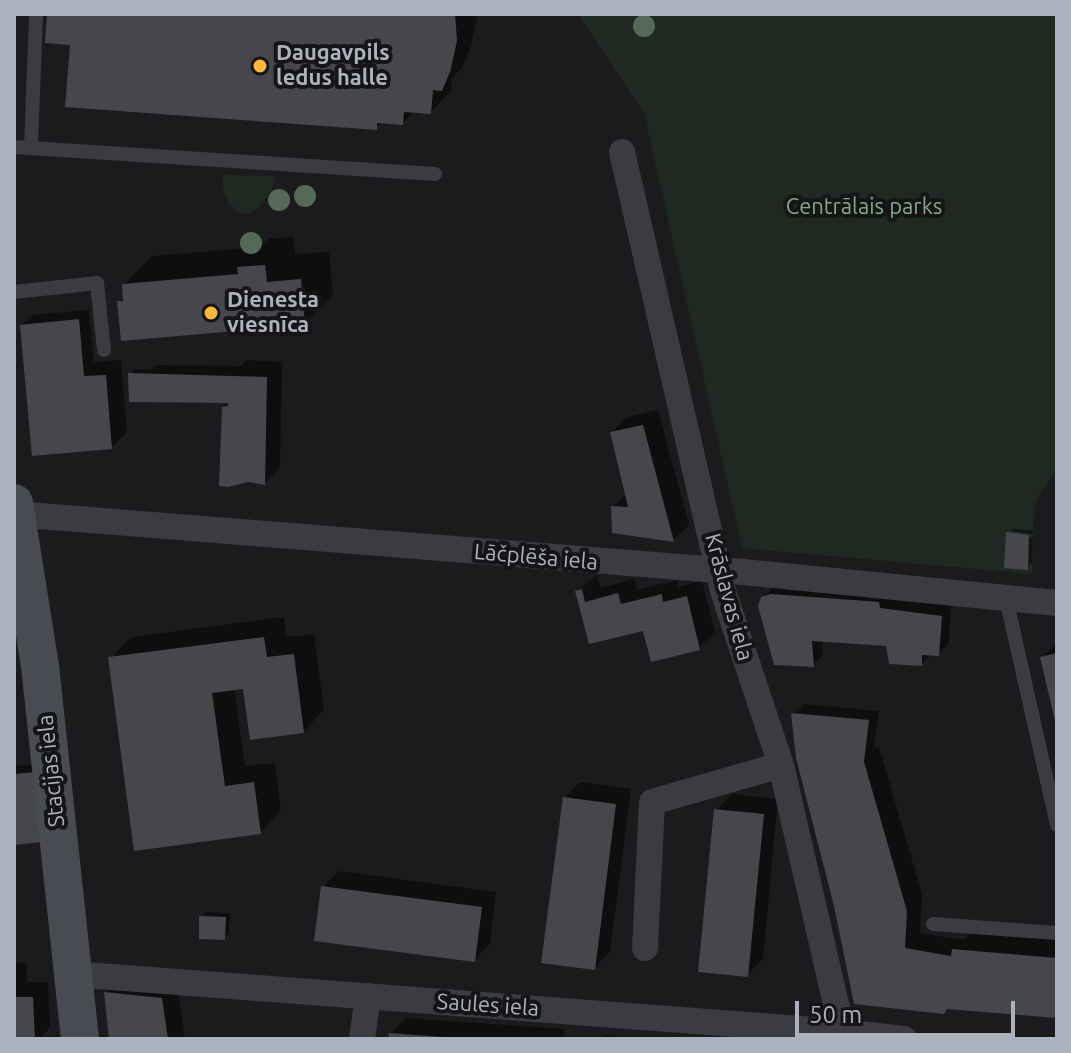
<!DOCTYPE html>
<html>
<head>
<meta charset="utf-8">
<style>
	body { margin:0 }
	#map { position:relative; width:1071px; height:1053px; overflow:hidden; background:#1b1b1d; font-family:Ubuntu,sans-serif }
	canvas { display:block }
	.frame { position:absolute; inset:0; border:16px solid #acb2bd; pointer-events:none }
	.scale { position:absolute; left:795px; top:1001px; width:220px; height:36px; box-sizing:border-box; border:4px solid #acb2bd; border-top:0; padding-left:10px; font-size:24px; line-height:28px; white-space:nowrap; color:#acb2bd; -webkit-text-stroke:6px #151518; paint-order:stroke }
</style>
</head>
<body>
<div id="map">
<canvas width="1071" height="1053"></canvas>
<div class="frame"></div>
<div class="scale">50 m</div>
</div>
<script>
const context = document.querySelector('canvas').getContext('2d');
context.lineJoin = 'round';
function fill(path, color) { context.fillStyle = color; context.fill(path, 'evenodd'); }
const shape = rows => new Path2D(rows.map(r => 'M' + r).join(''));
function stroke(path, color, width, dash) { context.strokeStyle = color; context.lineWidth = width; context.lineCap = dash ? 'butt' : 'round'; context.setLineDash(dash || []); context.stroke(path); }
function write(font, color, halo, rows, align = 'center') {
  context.font = font + ' Ubuntu,sans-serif'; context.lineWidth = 8; context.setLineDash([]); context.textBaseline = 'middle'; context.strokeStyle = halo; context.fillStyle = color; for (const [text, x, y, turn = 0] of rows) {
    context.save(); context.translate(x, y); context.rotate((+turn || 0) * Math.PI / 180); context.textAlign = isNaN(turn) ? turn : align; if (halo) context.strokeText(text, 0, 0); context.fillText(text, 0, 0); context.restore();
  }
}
fill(shape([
	[578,14,1057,14,1057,470,1039,495,1034,510,1032,574,742,548,644,113],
	[223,175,275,176,272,190,263,202,256,210,246,214,236,211,228,202,223,188]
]), '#202921');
fill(shape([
	[49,14,477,14,477,19,470,49,462,68,452,78,451,91,431,112,415,110,403,123,382,122,376,127,72,43],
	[293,237,295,254,329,252,333,295,304,323,119,302,125,296,124,285,152,256,260,247,268,239],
	[89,310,94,362,121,360,127,432,111,448,22,325,33,315],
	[246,360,282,362,280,468,264,483,224,408,230,401,130,374,135,369,150,370,156,365,241,366],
	[658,410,689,525,673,540,613,507,627,493,612,432,628,417],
	[1013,529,1033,531,1033,534,1010,531],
	[1010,532,1010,535,1033,538,1032,563,1027,568,1008,533],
	[597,575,600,588,634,579,637,590,677,580,679,587,702,581,715,632,699,648,644,628,590,642,577,592],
	[773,587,951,606,949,643,938,654,932,653,922,664,888,644,822,640,823,655,813,665,763,598],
	[284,617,287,637,314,634,324,710,304,731,245,687,234,688,245,766,275,763,281,811,261,832,111,658,131,637],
	[1057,643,1057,721,1042,658],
	[803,704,879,711,874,747,879,747,922,894,920,933,964,940,975,929,1057,936,1057,1016,856,1002,793,714],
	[45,763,14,843,14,766],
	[580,782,631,789,610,952,594,968,564,798],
	[732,794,778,799,763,959,747,975,716,810],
	[339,871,496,892,490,944,474,960,323,887],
	[206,912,230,913,229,933,224,938,201,917],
	[26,962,27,982,48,982,50,1028,39,1039,14,1039,14,963],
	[121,977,177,983,185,1039,111,1039,106,993],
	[406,1018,565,1029,564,1039,390,1039,390,1034],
	[603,1035,648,1039,599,1039]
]), '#0007');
fill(shape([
	[47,14,455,14,457,41,450,72,442,91,433,90,431,114,404,112,403,125,377,123,377,130,65,107,70,45,45,43],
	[265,265,267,282,301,279,305,325,121,341,117,301,123,301,122,284,238,274,237,267],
	[79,319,84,376,106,375,112,449,32,456,20,325],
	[128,373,267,377,265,485,248,482,228,487,219,486,222,407,228,406,228,403,129,402],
	[643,425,674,542,612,533,611,506,628,507,610,432],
	[1006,532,1029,535,1028,570,1004,568],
	[582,589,585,602,618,593,621,604,662,594,663,602,687,596,700,650,651,662,643,631,589,644,575,591],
	[771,594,879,602,880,608,942,616,939,656,922,655,922,666,889,664,886,646,812,641,814,667,774,665,758,606,761,597],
	[264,637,267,657,294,654,304,733,250,740,243,689,212,693,225,786,254,782,261,834,134,851,108,657],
	[1057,653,1057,725,1056,725,1040,657],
	[791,713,869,720,864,762,907,911,905,948,951,956,952,949,1057,958,1057,1018,947,1009,944,1014,854,1004,834,906,796,758],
	[35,772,43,842,14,845,14,774],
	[563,797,616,804,595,970,541,963],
	[714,809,764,814,748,977,698,972],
	[321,886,482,907,475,962,314,941],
	[199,916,226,917,225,940,199,939],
	[104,992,162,998,168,1039,109,1039],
	[14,997,33,997,35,1039,14,1039],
	[389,1033,443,1037,443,1039,388,1039]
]), '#46474d');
stroke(shape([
	[14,147,435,174],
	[31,147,36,14],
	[14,292,97,283,104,350],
	[1006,598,1057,825],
	[933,924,1057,933]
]), '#3b3c42', 14);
stroke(shape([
	[622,152,723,591,781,765,844,1039],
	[15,514,743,572,1057,603],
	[645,948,652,802,781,765],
	[72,974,841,1032,904,1039],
	[362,1039,368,996]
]), '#3b3c42', 26);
stroke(shape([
	[14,503,40,666,80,1039]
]), '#494b53', 38);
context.fillStyle = '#546956';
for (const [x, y] of [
	[644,26],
	[305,196],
	[279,200],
	[251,243]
]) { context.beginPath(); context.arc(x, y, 11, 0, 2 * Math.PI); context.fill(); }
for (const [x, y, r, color] of [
	[260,66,8,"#fdb933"],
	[211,313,8,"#fdb933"]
]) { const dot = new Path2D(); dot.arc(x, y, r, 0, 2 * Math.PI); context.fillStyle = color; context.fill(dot); stroke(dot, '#151518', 3); }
write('bold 22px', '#acb2bd', '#151518', [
	["Daugavpils",276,53],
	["ledus halle",276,78],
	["Dienesta",227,300],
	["viesnīca",227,325]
], 'left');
write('22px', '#83a985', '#151518', [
	["Centrālais parks",864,207]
]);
write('22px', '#acb2bd', '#151518', [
	["Lāčplēša iela",536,557,5],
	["Krāslavas iela",729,597,75],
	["Stacijas iela",51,771,-96],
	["Saules iela",488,1005,4]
]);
</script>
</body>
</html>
